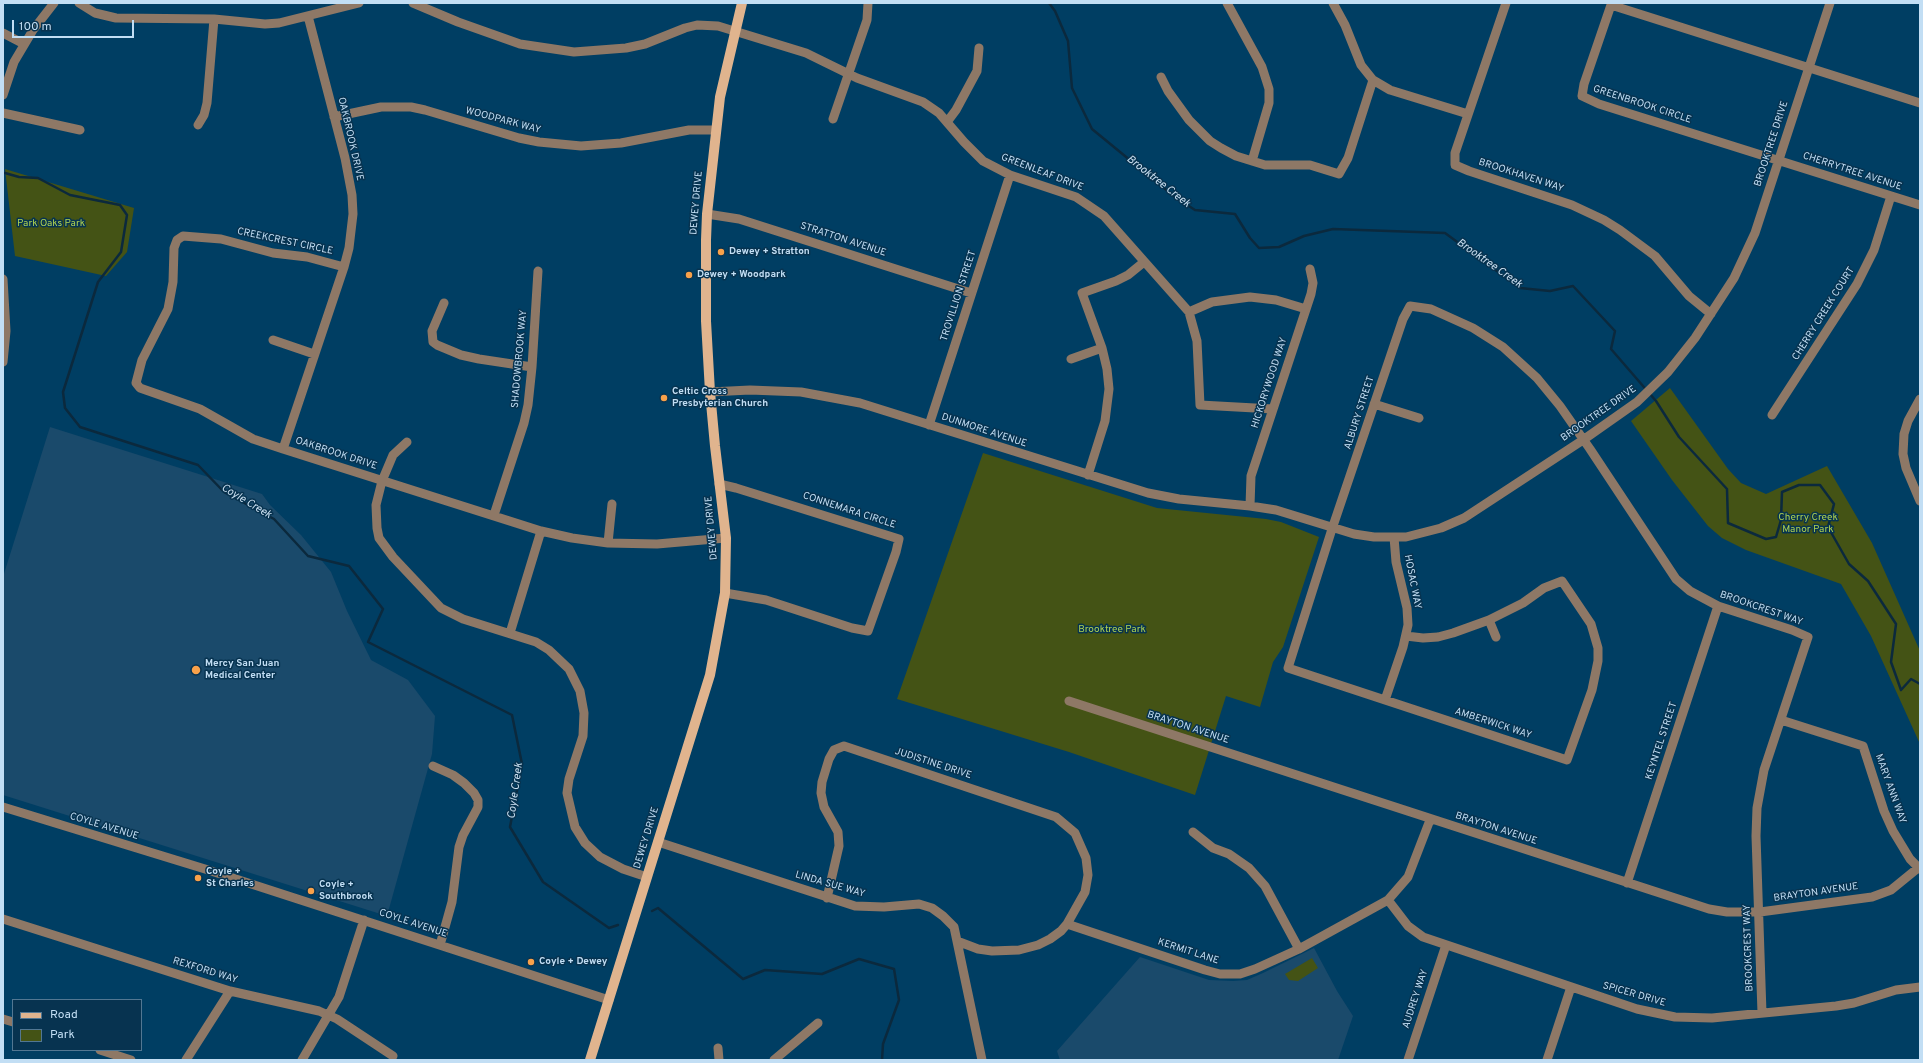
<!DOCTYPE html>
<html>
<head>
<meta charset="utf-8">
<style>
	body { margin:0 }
	#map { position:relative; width:1923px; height:1063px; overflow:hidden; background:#003e63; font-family:Overpass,sans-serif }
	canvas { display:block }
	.frame { position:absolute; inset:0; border:4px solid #c2def4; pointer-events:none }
	.legend { position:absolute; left:12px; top:999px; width:130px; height:52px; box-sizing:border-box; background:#073350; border:1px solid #527792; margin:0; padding:5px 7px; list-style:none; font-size:12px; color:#c2def4 }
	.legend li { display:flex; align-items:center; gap:8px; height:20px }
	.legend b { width:20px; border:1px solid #527792 }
	.scale { position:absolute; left:12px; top:20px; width:122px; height:18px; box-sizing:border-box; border:2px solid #c2def4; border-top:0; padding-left:5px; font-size:12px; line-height:14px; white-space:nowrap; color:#c2def4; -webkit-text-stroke:3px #073350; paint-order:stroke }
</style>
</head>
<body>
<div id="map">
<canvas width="1923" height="1063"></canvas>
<div class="frame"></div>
<ul class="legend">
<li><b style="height:5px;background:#e0b48e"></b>Road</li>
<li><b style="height:11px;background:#445315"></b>Park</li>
</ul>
<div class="scale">100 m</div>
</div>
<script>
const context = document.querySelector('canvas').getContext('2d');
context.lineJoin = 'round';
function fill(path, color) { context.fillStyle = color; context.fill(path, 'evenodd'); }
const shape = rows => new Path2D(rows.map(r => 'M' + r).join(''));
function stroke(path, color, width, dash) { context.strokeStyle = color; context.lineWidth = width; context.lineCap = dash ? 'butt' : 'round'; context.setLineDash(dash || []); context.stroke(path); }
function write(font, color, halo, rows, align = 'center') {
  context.font = font + ' Overpass,sans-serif'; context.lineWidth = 3; context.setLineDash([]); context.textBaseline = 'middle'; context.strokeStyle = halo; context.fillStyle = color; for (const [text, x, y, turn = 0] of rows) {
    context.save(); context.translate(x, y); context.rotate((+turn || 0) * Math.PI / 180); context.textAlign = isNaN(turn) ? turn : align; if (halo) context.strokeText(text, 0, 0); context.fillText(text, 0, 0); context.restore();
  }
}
fill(shape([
	[50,427,262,494,270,505,301,535,331,572,347,611,371,660,408,680,435,716,432,754,387,916,3,795,3,577],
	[1314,948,1337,991,1353,1016,1338,1060,1060,1060,1057,1051,1140,957,1209,980,1233,981,1247,980,1263,973]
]), '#1a4a6b');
fill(shape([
	[5,169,134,208,127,252,106,276,15,256],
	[1670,388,1728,469,1741,483,1766,494,1827,466,1872,543,1920,651,1920,744,1871,636,1841,584,1746,550,1722,538,1708,526,1672,480,1631,421],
	[983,453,1157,508,1266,519,1281,522,1319,537,1283,647,1273,662,1260,707,1226,696,1195,795,1069,752,897,699],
	[1312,958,1318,968,1298,981,1289,980,1285,974]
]), '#445315');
stroke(shape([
	[1049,3,1055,11,1068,41,1072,88,1092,129,1175,197,1195,210,1235,214,1250,238,1259,248,1279,247,1304,236,1333,229,1445,233,1520,288,1550,291,1573,286,1615,331,1611,349,1656,401,1679,437,1727,489,1728,523,1766,539,1776,537,1781,520,1782,492,1799,485,1820,485,1834,504,1828,527,1849,564,1868,581,1896,624,1891,662,1901,690,1911,679,1920,684],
	[5,173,19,177,38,178,70,195,120,205,127,215,121,252,98,282,63,392,65,408,80,427,198,465,224,492,274,519,308,556,349,566,383,609,368,642,512,715,522,764,510,827,543,882,609,928,618,925],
	[652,911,658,908,743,979,765,970,822,974,859,959,894,969,899,1000,883,1044,882,1060]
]), '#0b293d', 2.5);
stroke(shape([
	[79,3,95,13,116,18,214,19,265,24,279,23,359,3],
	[413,3,458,22,520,44,574,52,626,48,645,44,685,28,697,25,718,26,806,53,857,78,923,102,939,113,964,142,983,161,1010,175,1076,197,1104,216,1189,312,1197,341,1200,405,1273,409],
	[1227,3,1262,67,1269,89,1269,103,1252,161],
	[1333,3,1345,25,1361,65,1373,80,1390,90,1468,114],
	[1506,3,1455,153,1455,165,1469,171,1572,205,1604,220,1620,230,1655,256,1689,296,1711,314],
	[308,16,345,158,352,195,353,214,349,248,344,267,283,449,541,531,572,538,608,543,657,544,726,538],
	[3,33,24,44],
	[1161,77,1168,91,1189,120,1210,141,1221,148,1236,156,1265,165,1310,165,1339,174,1348,158,1373,80],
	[3,95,14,62,33,30,54,3],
	[1920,103,1611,5,1584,84,1582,96,1599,104,1920,205],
	[3,113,80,130],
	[334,117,381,107,411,107,425,110,519,138,539,142,581,146,621,143,689,130,716,130],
	[833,119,867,20,868,3],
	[947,122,956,110,977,71,979,48],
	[198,125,204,115,207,103,214,19],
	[707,214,739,219,971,293],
	[3,279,6,331,3,362],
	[444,303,432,331,433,342,437,345,461,355,479,359,532,367],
	[1189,312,1212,302,1250,297,1276,300,1306,309],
	[273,340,314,354],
	[1071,359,1102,348],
	[710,392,750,390,801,392,860,403,1148,493,1179,499,1250,506,1276,510,1354,534,1374,537,1406,537,1441,528,1464,518,1583,440,1637,402,1668,372,1695,338,1734,278,1755,233,1830,3],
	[1920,399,1908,421,1904,434,1903,454,1906,468,1920,501],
	[1374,404,1419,418],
	[1772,415,1857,284,1874,250,1891,196],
	[929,425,1010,175],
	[407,442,393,455,382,481,376,505,377,528,379,538,393,557,441,608,463,619,536,642,549,650,569,669,580,691,584,713,583,736,569,779,567,793,575,827,585,843,600,857,623,869,647,877],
	[283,449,253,439,200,409,140,388,136,383,142,360,168,309,173,282,174,248,177,240,183,236,221,239,273,253,307,257,344,267],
	[1088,475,1105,421,1109,389,1107,369,1102,348,1082,293,1116,281,1128,275,1144,262],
	[719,484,736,488,899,539,896,552,868,631,852,628,766,600,725,593],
	[1250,506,1251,476,1311,294,1313,283,1310,269],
	[494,515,524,423,528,405,532,367,538,271],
	[608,543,612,504],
	[1489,620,1496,637],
	[510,633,541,531],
	[1406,636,1423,638,1438,637,1453,633,1489,620,1523,603,1544,588,1562,581,1591,624,1598,648,1598,661,1592,690,1567,760,1288,668,1332,529,1403,319,1410,306,1431,309,1473,328,1503,347,1537,378,1560,406,1590,449,1676,579,1690,591,1718,606,1792,630,1808,637,1764,770,1757,808,1756,836,1762,1013],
	[1385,700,1403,647,1408,625,1407,608,1396,562,1394,537],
	[1069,701,1709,909,1727,912,1760,912,1872,897,1891,890,1918,868],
	[1781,720,1863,746,1884,811,1893,831,1910,859,1920,869],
	[433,766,453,775,464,783,474,793,478,800,478,807,463,835,459,847,452,902,440,945],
	[3,807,205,869,609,1000],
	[1193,832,1213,848,1229,854,1249,868,1265,886,1299,949],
	[658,842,855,906,884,907,919,904,932,908,943,916,954,927,982,1060],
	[1627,883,1718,606],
	[827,898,839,846,838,832,824,807,821,793,822,782,829,759,834,750,844,746,1056,817,1075,833,1086,858,1088,875,1085,892,1067,924],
	[1388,900,1408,926,1423,937,1637,1009,1675,1017,1712,1018,1836,1006,1854,1003,1896,990,1920,987],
	[3,919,230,991,319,1011,337,1019,393,1056],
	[957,941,978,949,992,951,1019,950,1038,945,1050,939,1061,931,1067,924,1205,970,1220,974,1240,974,1255,969,1299,949,1388,900,1408,877,1430,820],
	[3,1019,13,1022],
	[718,1048,719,1060],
	[100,1050,131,1060],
	[186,1060,230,991],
	[302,1060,339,997,364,920],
	[774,1060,818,1023],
	[1408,1060,1446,945],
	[1547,1060,1571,987]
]), '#8e7866', 9);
stroke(shape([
	[590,1060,710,675,725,593,726,538,715,446,710,392,706,321,706,240,707,214,720,97,742,3]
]), '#e0b48e', 10);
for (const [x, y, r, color] of [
	[721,252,4,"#f8a14a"],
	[689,275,4,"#f8a14a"],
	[664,398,4,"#f8a14a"],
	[196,670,5,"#f8a14a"],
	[198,878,4,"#f8a14a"],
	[311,891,4,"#f8a14a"],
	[531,962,4,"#f8a14a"]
]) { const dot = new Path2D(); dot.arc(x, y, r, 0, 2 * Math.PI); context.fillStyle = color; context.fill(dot); stroke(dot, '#073350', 1.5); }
write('10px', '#c2def4', '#073350', [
	["GREENBROOK CIRCLE",1642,105,18],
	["WOODPARK WAY",503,121,15],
	["OAKBROOK DRIVE",350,139,77],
	["BROOKTREE DRIVE",1772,144,-72],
	["CHERRYTREE AVENUE",1852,172,18],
	["GREENLEAF DRIVE",1042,173,21],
	["BROOKHAVEN WAY",1521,176,18],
	["DEWEY DRIVE",697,203,-85],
	["STRATTON AVENUE",843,240,18],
	["CREEKCREST CIRCLE",285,242,12],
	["TROVILLION STREET",959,296,-72],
	["CHERRY CREEK COURT",1824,314,-58],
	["SHADOWBROOK WAY",520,359,-85],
	["HICKORYWOOD WAY",1270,383,-72],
	["ALBURY STREET",1360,413,-72],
	["BROOKTREE DRIVE",1599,414,-35],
	["DUNMORE AVENUE",984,431,18],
	["OAKBROOK DRIVE",336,454,18],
	["CONNEMARA CIRCLE",849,511,18],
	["DEWEY DRIVE",712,528,-95],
	["HOSAC WAY",1412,582,79],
	["BROOKCREST WAY",1761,609,19],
	["AMBERWICK WAY",1493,724,18],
	["BRAYTON AVENUE",1188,728,18],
	["KEYNTEL STREET",1662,741,-72],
	["JUDISTINE DRIVE",933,764,18],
	["MARY ANN WAY",1890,789,70],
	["COYLE AVENUE",104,827,17],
	["BRAYTON AVENUE",1496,829,18],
	["DEWEY DRIVE",647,838,-73],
	["LINDA SUE WAY",830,885,16],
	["BRAYTON AVENUE",1816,893,-8],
	["COYLE AVENUE",413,924,18],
	["BROOKCREST WAY",1749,948,-92],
	["KERMIT LANE",1188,952,18],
	["REXFORD WAY",205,971,17],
	["SPICER DRIVE",1634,995,16],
	["AUDREY WAY",1416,999,-72]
]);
write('10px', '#b0d250', '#073350', [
	["Park Oaks Park",51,224],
	["Cherry Creek",1808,518],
	["Manor Park",1808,530],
	["Brooktree Park",1112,630]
]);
write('bold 10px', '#c2def4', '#073350', [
	["Dewey + Stratton",729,252],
	["Dewey + Woodpark",697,275],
	["Celtic Cross",672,392],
	["Presbyterian Church",672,404],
	["Mercy San Juan",205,664],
	["Medical Center",205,676],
	["Coyle +",206,872],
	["St Charles",206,884],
	["Coyle +",319,885],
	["Southbrook",319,897],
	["Coyle + Dewey",539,962]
], 'left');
write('italic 11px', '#cce1f2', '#073350', [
	["Brooktree Creek",1158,182,38],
	["Brooktree Creek",1489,264,35],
	["Coyle Creek",246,502,31],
	["Coyle Creek",516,791,-82]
]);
</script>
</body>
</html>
